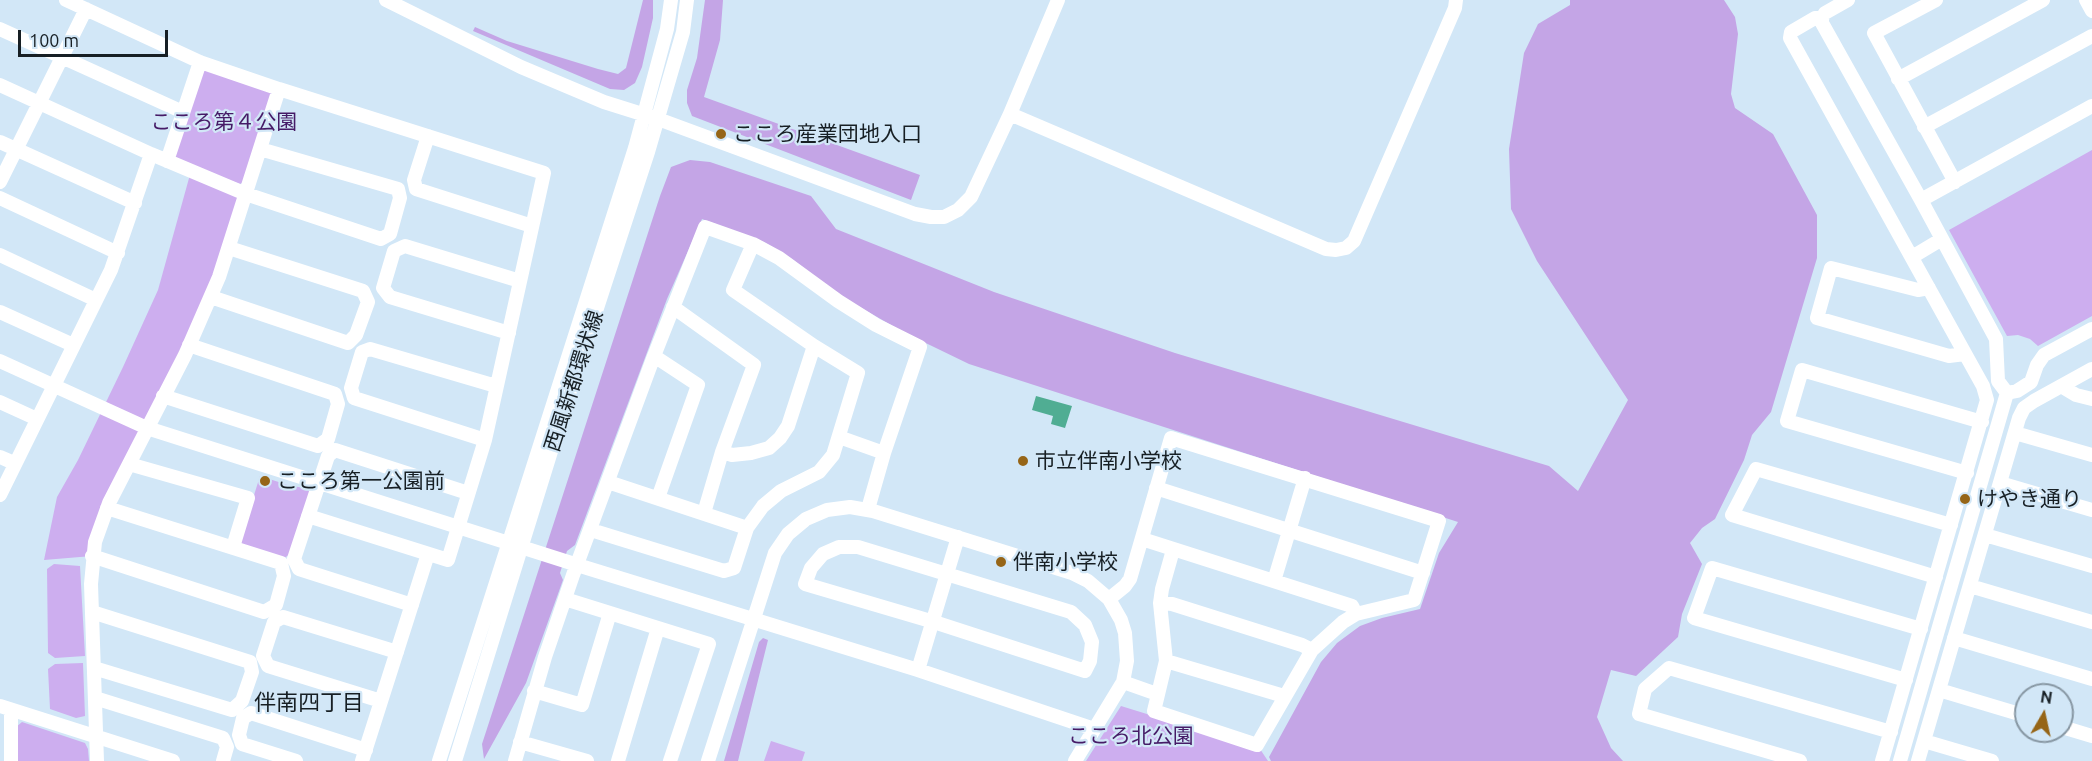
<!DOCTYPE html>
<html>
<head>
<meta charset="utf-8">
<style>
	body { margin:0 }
	#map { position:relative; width:2092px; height:761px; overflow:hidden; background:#d2e7f7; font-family:Ubuntu,sans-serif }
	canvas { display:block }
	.north { position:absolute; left:2014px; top:683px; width:60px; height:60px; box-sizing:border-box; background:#d2e7f7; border:2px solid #8797a3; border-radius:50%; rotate:9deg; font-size:16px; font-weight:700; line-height:24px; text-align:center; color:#171f24 }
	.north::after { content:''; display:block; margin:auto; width:21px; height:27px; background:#966517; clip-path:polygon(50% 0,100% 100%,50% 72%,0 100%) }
	.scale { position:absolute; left:18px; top:30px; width:150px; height:27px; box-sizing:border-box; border:3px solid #171f24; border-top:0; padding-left:8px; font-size:18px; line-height:21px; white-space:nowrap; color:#171f24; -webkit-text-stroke:4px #d2e7f7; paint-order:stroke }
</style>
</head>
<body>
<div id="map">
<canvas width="2092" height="761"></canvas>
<div class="north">N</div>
<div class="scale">100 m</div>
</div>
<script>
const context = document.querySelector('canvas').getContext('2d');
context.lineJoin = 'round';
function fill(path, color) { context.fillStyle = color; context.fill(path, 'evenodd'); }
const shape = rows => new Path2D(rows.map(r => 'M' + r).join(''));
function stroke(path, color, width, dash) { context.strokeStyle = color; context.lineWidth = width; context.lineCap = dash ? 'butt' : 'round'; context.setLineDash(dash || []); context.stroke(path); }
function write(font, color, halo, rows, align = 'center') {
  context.font = font + ' Ubuntu,"Noto Sans JP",sans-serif'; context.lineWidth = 4.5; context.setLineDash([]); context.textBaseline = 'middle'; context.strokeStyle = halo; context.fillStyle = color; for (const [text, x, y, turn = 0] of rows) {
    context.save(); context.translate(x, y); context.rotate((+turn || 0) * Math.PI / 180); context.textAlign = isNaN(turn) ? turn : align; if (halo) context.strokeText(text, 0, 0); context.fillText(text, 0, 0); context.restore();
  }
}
fill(shape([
	[205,69,269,90,273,96,247,180,240,184,178,162,174,155,198,73],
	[2092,150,2092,316,2038,346,2030,339,2018,335,2007,336,1949,230],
	[191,171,246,194,166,390,92,556,44,560,57,497,78,460,123,367,158,290],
	[260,476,291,486,306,488,311,493,290,554,283,559,243,546,240,540],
	[54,564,80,566,85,656,55,658,48,653,47,569],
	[83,663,85,716,76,718,50,709,48,669,55,664],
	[1121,706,1260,749,1268,761,1086,761],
	[22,722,85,743,88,749,89,761,16,761,16,727],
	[771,741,805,752,802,761,764,761]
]), '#cdaeef');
fill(shape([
	[643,0,653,0,653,18,642,67,635,83,624,90,610,89,473,31,475,27,507,41,598,69,618,74,626,68],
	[705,0,723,0,720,40,704,97,920,175,911,200,692,116,687,103,687,90,697,58],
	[1570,0,1724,0,1735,17,1738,34,1731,94,1735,108,1773,134,1817,215,1817,258,1771,412,1752,435,1744,460,1715,519,1702,528,1690,543,1702,564,1682,614,1678,637,1636,676,1611,670,1597,717,1611,748,1623,761,1271,761,1269,757,1321,662,1337,643,1360,626,1382,618,1420,609,1439,553,1458,522,969,364,903,332,839,295,792,259,764,242,702,219,667,299,575,545,567,551,560,573,563,580,526,683,484,759,482,744,660,196,671,167,690,160,710,162,811,196,836,229,994,292,1175,353,1549,466,1578,491,1628,400,1537,261,1511,209,1509,149,1524,53,1538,24,1570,5],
	[763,638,768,640,738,761,724,761,759,642]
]), '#c4a5e6');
fill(shape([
	[1036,396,1072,406,1065,428,1051,424,1053,416,1032,410]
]), '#50ad93');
stroke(shape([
	[66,0,200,62,279,89],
	[386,0,521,67,604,102,658,119,915,214,931,217,944,217,958,210,971,197,1010,114,1058,0],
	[1848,0,1825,13,1822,18,1815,18,1791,32,1790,38,1983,386,1987,400,1882,761],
	[1936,0,1874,33,1955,182],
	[2086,0,2092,11],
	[1822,18,1822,23,1921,200,1996,339,1998,381,2007,393],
	[0,29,183,112],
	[1898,79,2043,0],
	[0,85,151,154,246,194,381,239,390,234,400,198,398,189,260,149],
	[1010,114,1326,249,1336,250,1346,248,1354,241,1455,8,1456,0],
	[1924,127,2092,36],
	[428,136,414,180,416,189,532,226],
	[0,142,135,203],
	[167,161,200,62],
	[0,182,86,9],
	[0,198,118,253],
	[1921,200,2092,106],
	[0,255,96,300],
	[1912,257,1942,239],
	[1929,288,1918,290,1831,268,1817,318,1949,356,1965,354],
	[211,297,348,343,356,335,368,302,363,291,229,248],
	[673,307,754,365,722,452,704,513],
	[0,312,73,345],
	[509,333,390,297,383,288,394,251,405,246,520,281],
	[654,356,698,385,658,498],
	[0,361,147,428,587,568,918,670,1094,729],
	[2061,386,2076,395,2092,399],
	[163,396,318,446,328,439,338,404,335,394,189,345],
	[0,402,37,419],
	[2015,433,2092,455],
	[839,437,884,453],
	[485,440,354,398,351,388,362,352,370,349,496,386],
	[722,452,732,455,751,453,769,448,780,438,788,426,814,346],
	[0,457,14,463],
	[129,464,248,498,233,547],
	[1967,473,1787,421,1802,370,1982,422],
	[608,482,747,528],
	[2000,483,2092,510],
	[1156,488,1423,573],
	[0,495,111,270,151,154],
	[591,530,724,571,734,568,747,528,763,506,781,491,819,472,833,455,858,373,814,346,733,290,753,244],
	[1985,535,2092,566],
	[1142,539,1352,606,1356,614],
	[839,547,858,547,1071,612,1085,625,1092,642,1090,661,1085,671,934,622,805,584,811,568,823,554,839,547],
	[92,556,264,612,276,605,284,576,281,563,107,508],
	[1936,577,1732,515,1756,469,1951,525],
	[1274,581,1305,478],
	[1970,586,2092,622],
	[565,599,709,644,670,761],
	[1109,599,1125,586,1130,579,1171,438,1439,521,1414,600,1356,614,1343,622,1312,650,1257,745,1154,711,1166,661,1160,603,1162,589,1173,550],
	[1160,603,1172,604,1302,645,1312,650],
	[412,605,299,569,294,559,328,456,335,450,468,493],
	[92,612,250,662,252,672,242,701,232,710,94,668],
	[1954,638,2092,679],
	[1166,661,1284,696],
	[918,670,958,537],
	[1906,680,1694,618,1712,568,1921,629],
	[1123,682,1157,694],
	[1939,690,2026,716],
	[534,691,582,705,610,613],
	[95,698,223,738,227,747,223,761],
	[381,701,268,666,263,656,274,622,283,617,397,652],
	[0,706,173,761],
	[11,710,11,761],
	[2062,727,2092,736],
	[1924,741,1992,761],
	[520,742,587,761],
	[97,761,91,584,95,542,109,503,185,355,219,277,279,89,544,173,485,440,448,560,308,516],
	[296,761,242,744,239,735,243,718,251,713,366,750],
	[362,761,428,554],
	[439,761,635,148,667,29,671,0],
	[455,761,567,400,648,152,683,32,687,0],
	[515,761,545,657,573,575,654,356,705,227,753,244,779,258,838,301,876,325,920,347,884,453,868,509],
	[618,761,658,628],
	[708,761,775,553,788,534,806,519,827,510,850,507,873,511,1072,573,1088,581,1109,599,1121,620,1125,633,1127,661,1123,682,1075,761],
	[1800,761,1639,714,1645,689,1669,668,1891,732],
	[1900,761,2007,393,2017,391,2031,382,2037,365,2044,355,2092,329],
	[1918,761,2019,418,2024,408,2034,401,2092,369]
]), '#fff', 14);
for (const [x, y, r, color] of [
	[721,134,6,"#966517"],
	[1023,461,6,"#966517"],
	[265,481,6,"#966517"],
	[1965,499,6,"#966517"],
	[1001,562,6,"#966517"]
]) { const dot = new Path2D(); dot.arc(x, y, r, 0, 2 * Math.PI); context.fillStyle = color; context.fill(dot); stroke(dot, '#d2e7f7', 2); }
write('21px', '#461b67', '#d2e7f7', [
	["こころ第４公園",224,122],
	["こころ北公園",1131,736]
]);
write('21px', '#171f24', '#d2e7f7', [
	["こころ産業団地入口",733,134],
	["市立伴南小学校",1035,461],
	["こころ第一公園前",277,481],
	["けやき通り",1977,499],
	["伴南小学校",1013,562]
], 'left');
write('21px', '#171f24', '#d2e7f7', [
	["西風新都環状線",574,381,-72]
]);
write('22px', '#171f24', '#d2e7f7', [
	["伴南四丁目",309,703]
]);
</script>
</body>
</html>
